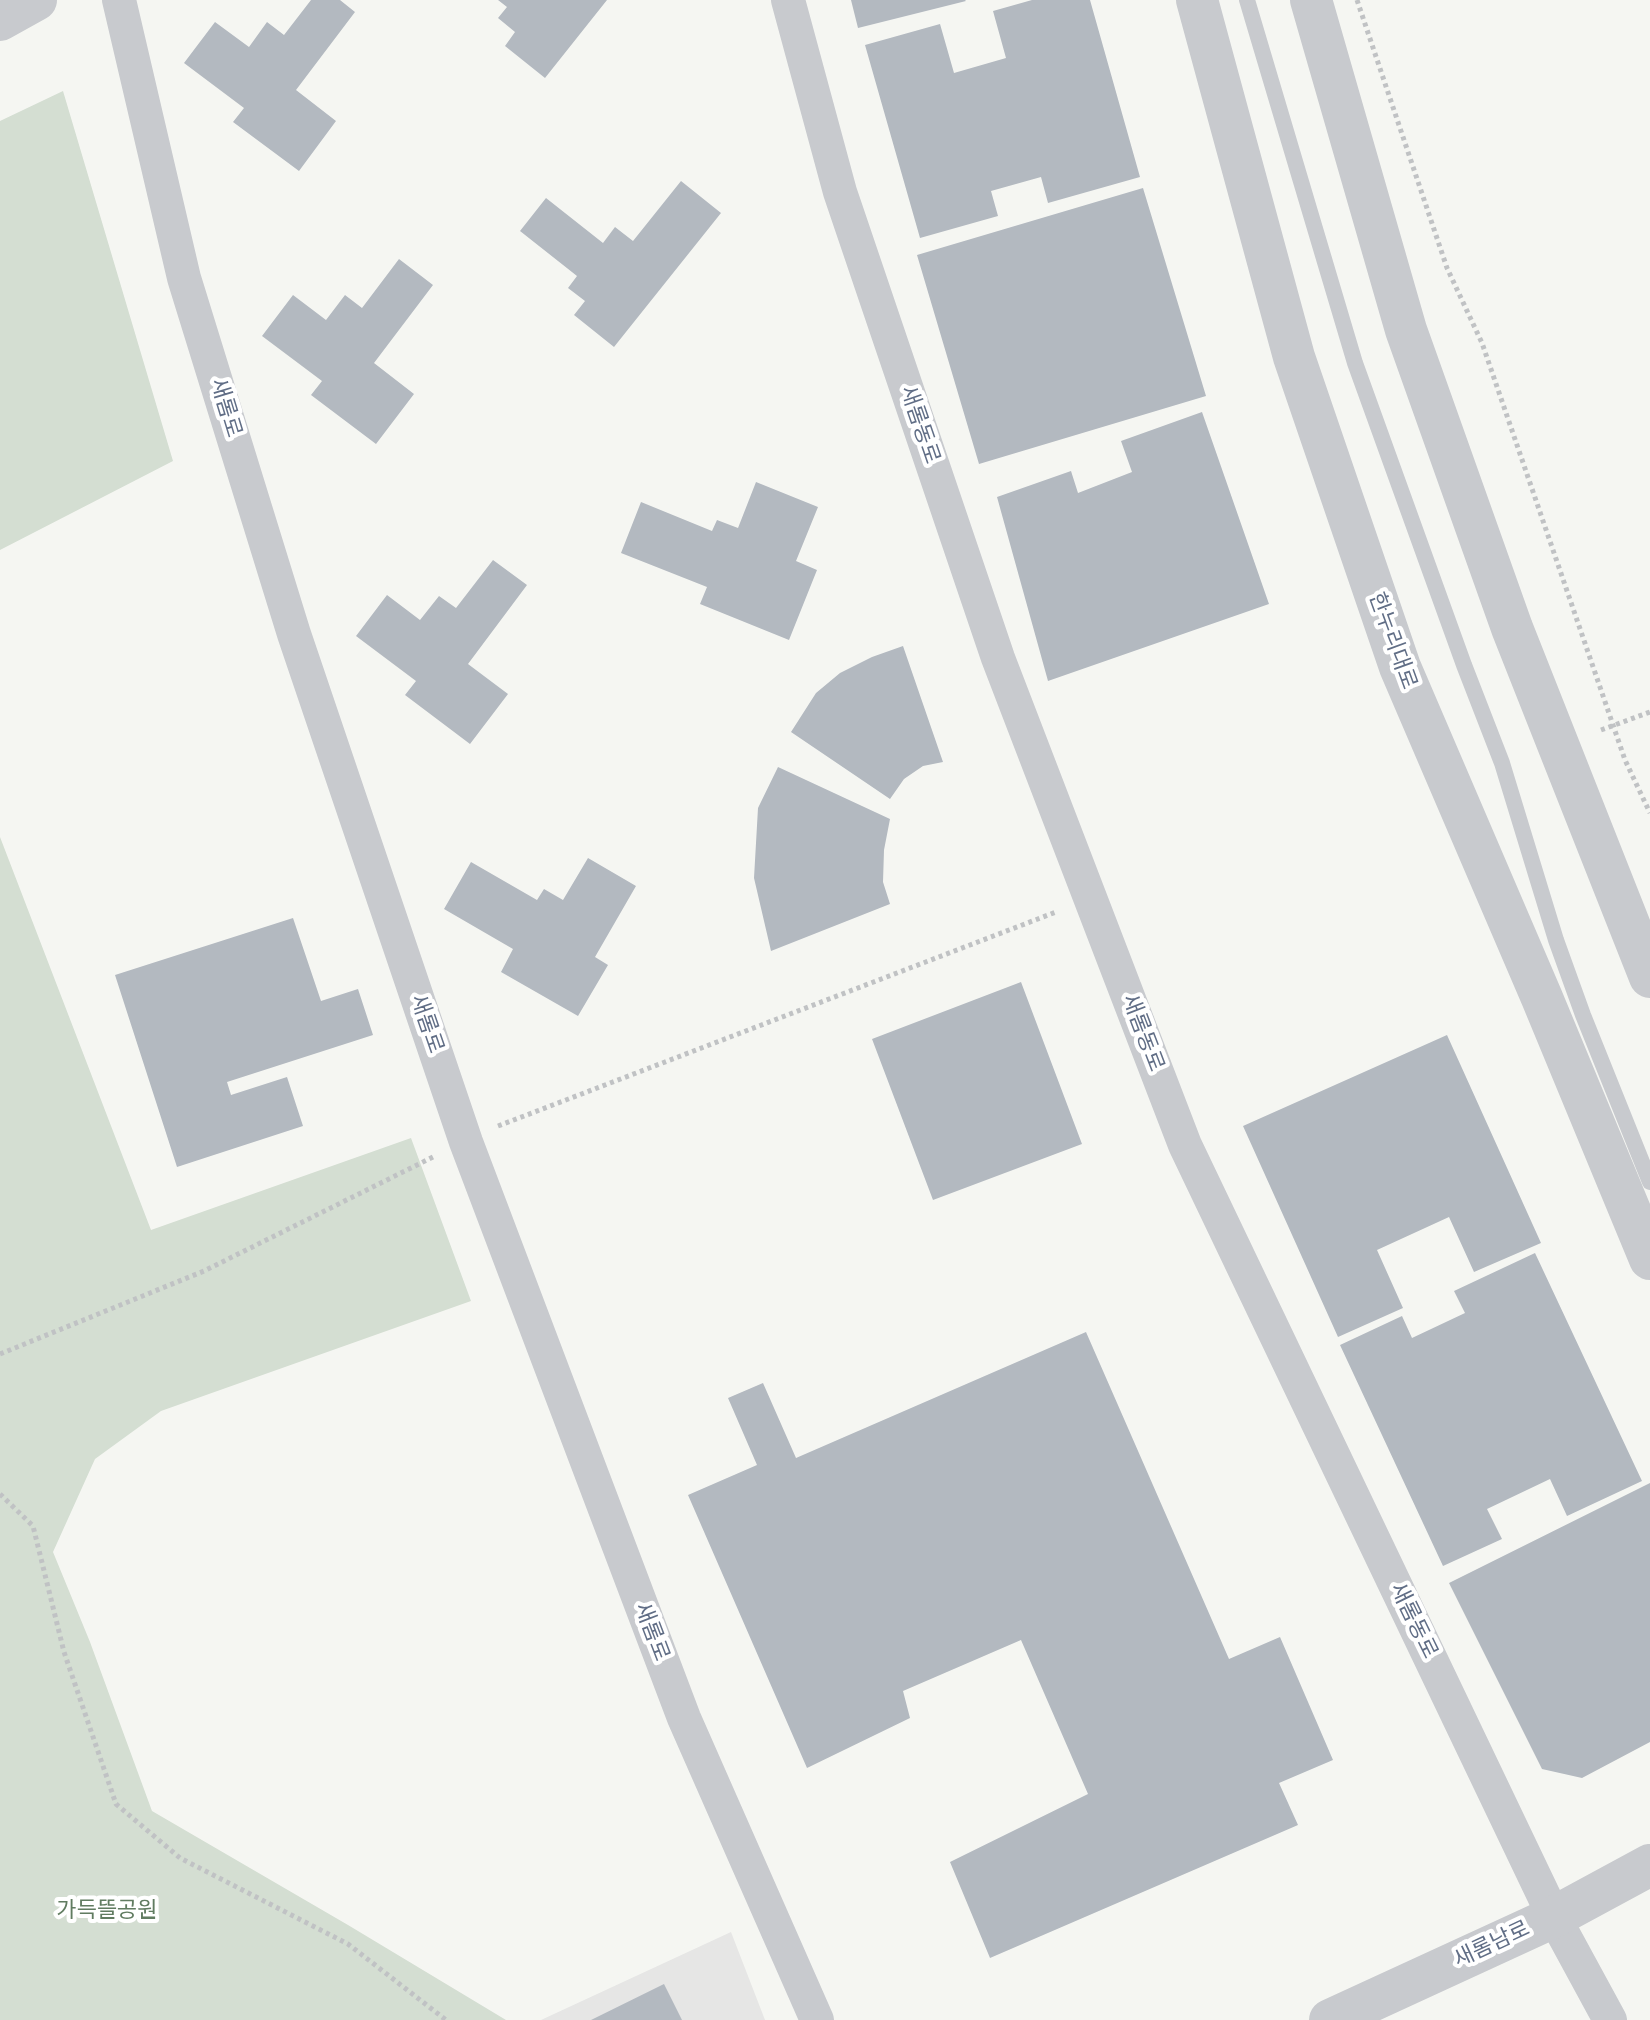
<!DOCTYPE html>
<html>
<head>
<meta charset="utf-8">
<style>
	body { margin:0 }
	canvas { display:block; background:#f5f6f2 }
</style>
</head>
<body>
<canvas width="1650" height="2020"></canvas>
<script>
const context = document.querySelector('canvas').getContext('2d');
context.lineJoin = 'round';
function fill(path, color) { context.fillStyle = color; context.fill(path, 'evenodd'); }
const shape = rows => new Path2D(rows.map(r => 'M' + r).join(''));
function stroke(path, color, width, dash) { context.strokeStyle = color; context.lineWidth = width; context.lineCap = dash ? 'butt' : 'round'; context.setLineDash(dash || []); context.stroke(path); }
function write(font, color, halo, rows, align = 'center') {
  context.font = font + ' "DejaVu Sans","Noto Sans KR",sans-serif'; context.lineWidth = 8; context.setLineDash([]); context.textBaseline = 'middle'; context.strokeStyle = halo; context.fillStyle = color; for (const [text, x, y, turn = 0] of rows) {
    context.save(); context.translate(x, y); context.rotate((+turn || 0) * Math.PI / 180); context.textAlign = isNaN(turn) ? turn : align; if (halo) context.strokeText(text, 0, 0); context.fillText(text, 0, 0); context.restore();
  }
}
fill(shape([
	[731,1932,765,2020,541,2020]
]), '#e6e6e5');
fill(shape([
	[63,91,173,461,0,550,0,121],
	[0,837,151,1230,411,1138,471,1301,161,1411,95,1459,53,1552,90,1642,152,1811,348,1925,506,2020,0,2020]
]), '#d4ded2');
fill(shape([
	[311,0,340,0,355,12,296,90,336,121,299,171,233,122,244,108,184,63,215,22,249,47,267,22,284,35],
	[498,0,607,0,545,78,505,46,515,32,498,18,507,7],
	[851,0,965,0,966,1,858,28],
	[1032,0,1090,0,1140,177,1048,203,1041,177,991,191,998,216,920,238,865,45,940,24,954,73,1006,58,993,11],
	[681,181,721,213,614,347,574,315,585,301,568,288,577,276,520,231,546,198,603,243,615,227,633,241],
	[1143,188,1206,396,979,464,917,255],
	[399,259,433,285,374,363,414,394,376,444,311,395,322,381,262,336,293,295,326,320,345,295,362,308],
	[1202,412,1269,604,1048,681,997,497,1071,471,1078,493,1132,472,1121,441],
	[756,482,818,507,796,561,817,570,789,640,700,604,707,587,621,553,641,502,712,531,717,520,738,528],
	[493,560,527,585,468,664,508,694,470,744,405,695,416,681,356,636,387,595,420,620,439,596,456,608],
	[903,646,943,762,923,766,904,779,890,799,791,732,816,693,840,673,872,657],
	[778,767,890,819,884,850,883,882,890,904,771,951,754,878,758,808],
	[588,858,636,886,595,957,608,965,578,1016,501,972,513,949,444,909,471,862,537,900,544,889,563,900],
	[293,918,321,1001,358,989,373,1035,227,1082,231,1095,287,1077,303,1126,177,1167,115,975],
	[1021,982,1082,1144,933,1200,872,1039],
	[1447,1035,1541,1243,1474,1272,1449,1217,1377,1250,1403,1308,1338,1337,1243,1126],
	[1535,1253,1642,1481,1567,1516,1550,1479,1487,1509,1502,1539,1443,1566,1340,1345,1402,1316,1412,1338,1465,1313,1454,1291],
	[1086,1332,1229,1659,1280,1637,1333,1760,1279,1783,1298,1825,990,1958,950,1862,1088,1794,1021,1640,903,1691,910,1718,807,1768,688,1495,757,1465,728,1398,763,1383,796,1458],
	[1650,1483,1650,1742,1582,1778,1542,1769,1449,1583],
	[664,1984,682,2020,591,2020]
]), '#b3b9c0');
stroke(shape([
	[1357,0,1447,268,1482,343,1625,760,1650,813],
	[1601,730,1650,712],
	[498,1126,1056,912],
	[0,1354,204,1271,433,1157],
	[0,1494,33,1526,64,1652,116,1804,180,1858,348,1944,446,2020]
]), '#c0c2c4', 5, [4, 4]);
stroke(shape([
	[1247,0,1355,363,1464,665,1502,763,1556,940,1583,1015,1650,1182]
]), '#c8cace', 16);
stroke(shape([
	[119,0,184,278,294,634,466,1142,684,1718,817,2020],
	[788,0,840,192,998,658,1185,1145,1554,1917,1610,2020]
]), '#c8cace', 34);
stroke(shape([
	[1197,0,1294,357,1400,667,1542,998,1650,1259],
	[1311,0,1406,330,1512,628,1650,977],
	[0,20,36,0],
	[1330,2020,1554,1917,1650,1865]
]), '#c8cace', 42);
write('22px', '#616e86', '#fff', [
	["새롬로",225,408,73],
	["새롬동로",919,425,71],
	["한누리대로",1392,641,70],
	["새롬로",426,1024,71],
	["새롬동로",1142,1033,69],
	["새롬동로",1413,1621,64],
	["새롬로",651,1632,69],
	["새롬남로",1492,1945,-25]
]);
write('22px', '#617c61', '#fff', [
	["가득뜰공원",107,1911]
]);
</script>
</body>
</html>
